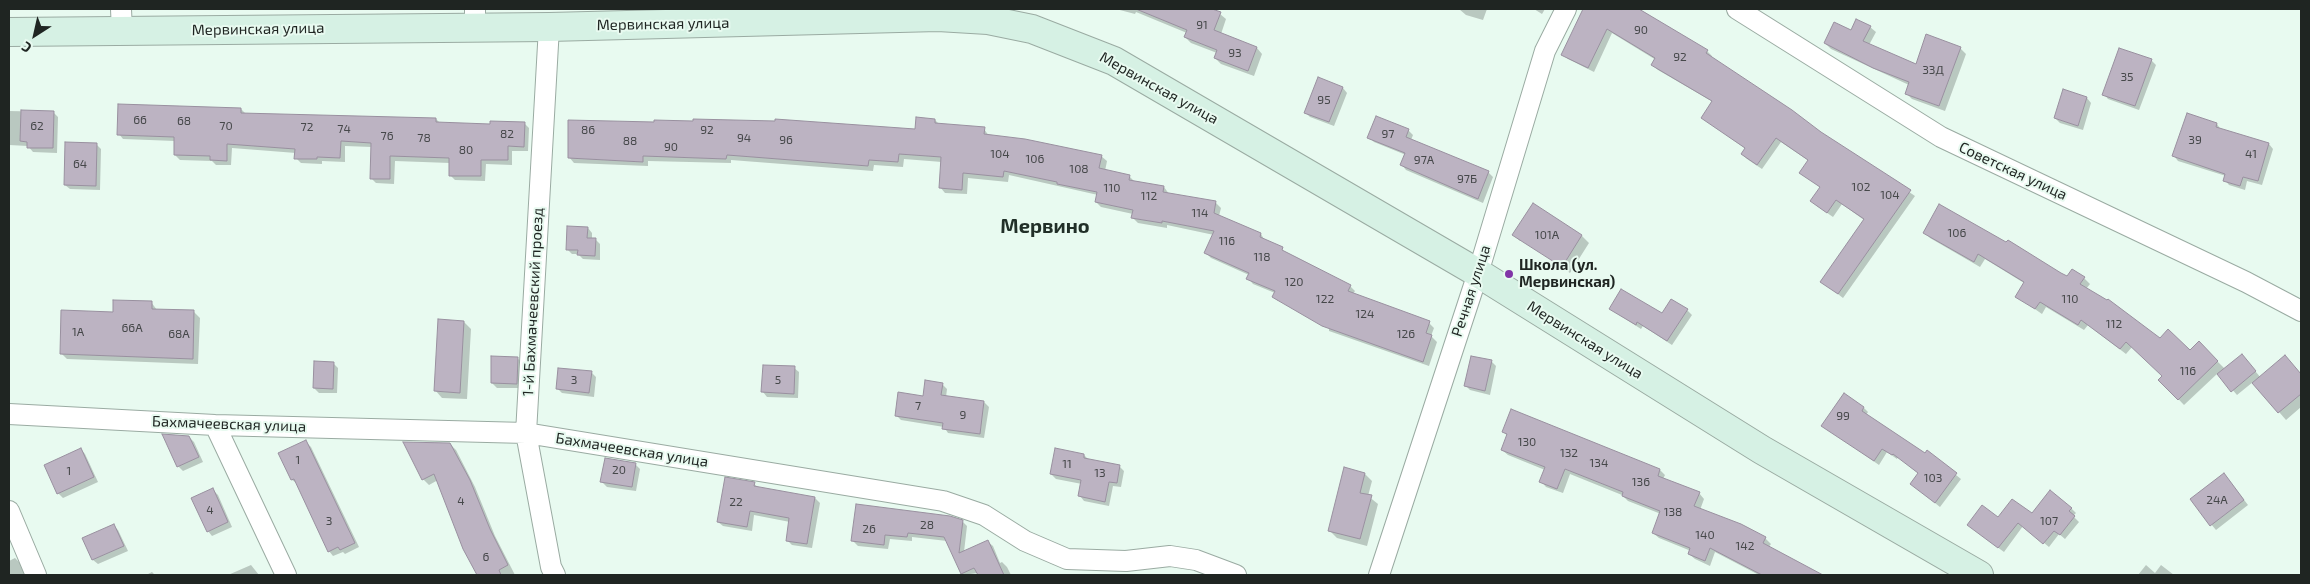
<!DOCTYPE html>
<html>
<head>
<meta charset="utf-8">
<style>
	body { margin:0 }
	#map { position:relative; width:2310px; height:584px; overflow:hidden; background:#e8faf0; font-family:"Exo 2",sans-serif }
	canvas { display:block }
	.frame { position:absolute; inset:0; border:10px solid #1f2522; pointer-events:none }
	.north { position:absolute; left:10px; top:10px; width:50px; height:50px; -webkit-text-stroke:4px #e8faf0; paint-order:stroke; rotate:215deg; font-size:14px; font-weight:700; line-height:20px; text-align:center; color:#1f2522 }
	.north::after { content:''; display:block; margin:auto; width:18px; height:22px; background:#1f2522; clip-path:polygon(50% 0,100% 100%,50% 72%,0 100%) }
</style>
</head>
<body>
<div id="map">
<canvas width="2310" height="584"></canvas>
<div class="frame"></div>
<div class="north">С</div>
</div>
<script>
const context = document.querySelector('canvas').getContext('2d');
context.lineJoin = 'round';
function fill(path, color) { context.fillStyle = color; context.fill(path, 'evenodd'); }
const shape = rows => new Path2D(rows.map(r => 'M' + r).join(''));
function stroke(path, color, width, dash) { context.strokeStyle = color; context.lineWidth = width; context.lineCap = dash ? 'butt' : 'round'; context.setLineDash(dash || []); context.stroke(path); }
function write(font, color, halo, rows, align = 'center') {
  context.font = font + ' "Exo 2",sans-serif'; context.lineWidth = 4; context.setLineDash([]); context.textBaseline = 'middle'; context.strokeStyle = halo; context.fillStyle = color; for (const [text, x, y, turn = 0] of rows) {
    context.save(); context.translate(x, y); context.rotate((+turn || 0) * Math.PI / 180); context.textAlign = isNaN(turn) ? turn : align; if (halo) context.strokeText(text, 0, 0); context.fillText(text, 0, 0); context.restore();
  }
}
fill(shape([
	[1116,9,1208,9,1220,14,1226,19,1221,34,1257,48,1262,54,1254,76,1221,64,1215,58,1217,53,1191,43,1185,37,1187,33,1136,12,1135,14],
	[1459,9,1487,9,1483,20,1466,15],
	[1534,9,1545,9,1542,14],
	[1584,9,1639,9,1707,51,1712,56,1711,58,1915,196,1843,298,1821,281,1864,220,1842,204,1833,217,1817,206,1812,201,1821,188,1801,173,1809,161,1781,142,1762,169,1747,159,1742,154,1746,149,1702,118,1713,102,1658,70,1653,65,1656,60,1612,33,1594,72,1568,59,1562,54],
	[1870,27,1876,32,1869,45,1916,66,1960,48,1966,54,1945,111,1912,99,1906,93,1909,85,1831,49,1825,43,1851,31],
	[2151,60,2156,65,2139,110,2108,99,2104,94],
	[1319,79,1343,88,1347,93,1334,126,1310,117,1305,112],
	[2087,98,2091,103,2083,130,2060,123,2055,118],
	[241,109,246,114,436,119,440,123,492,125,524,123,529,128,528,151,512,151,512,165,486,164,485,181,455,180,450,175,450,163,395,161,394,184,376,183,371,178,372,147,345,146,345,162,322,161,322,164,301,163,296,158,296,153,232,148,231,165,216,165,212,161,180,160,175,155,175,141,123,139,119,134],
	[9,111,53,112,58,117,57,153,33,152,28,146,9,145],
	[2187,115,2217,124,2221,130,2269,144,2273,149,2262,185,2247,181,2245,190,2229,185,2225,180,2226,176,2178,161,2174,156],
	[935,120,940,125,984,129,989,136,1101,156,1107,161,1105,171,1129,176,1134,181,1164,187,1169,194,1216,203,1221,208,1219,216,1261,234,1265,241,1350,286,1355,291,1353,294,1429,323,1434,328,1431,336,1437,342,1429,366,1329,331,1329,328,1278,299,1278,301,1273,297,1275,293,1253,284,1248,278,1249,275,1211,258,1206,253,1214,235,1167,225,1167,228,1138,223,1133,218,1133,214,1101,207,1096,202,1098,195,1009,175,1008,182,968,178,967,194,945,193,940,187,942,162,904,159,903,167,874,165,873,171,731,160,731,163,648,161,648,166,574,163,569,157,916,131],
	[1408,130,1413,135,1411,140,1488,172,1493,177,1483,203,1406,170,1402,165,1406,155,1374,142,1369,137],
	[96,144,101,149,100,190,70,189,65,185],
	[1533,205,1582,236,1589,243,1570,273,1567,271,1568,269,1520,239,1520,241,1514,235],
	[588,228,592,233,592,239,596,240,600,244,600,260,583,259,578,254,572,254,567,249],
	[1925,232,2068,277,2084,278,2090,284,2086,289,2160,340,2190,351,2199,343,2225,369,2246,360,2261,378,2292,364,2301,374,2301,407,2286,420,2253,382,2237,395,2218,373,2184,405,2160,380,2164,377,2132,347,2126,354,2088,325,2084,330,2046,307,2042,314,2016,296,2024,283,1985,259,1980,267,1930,238],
	[151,302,157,310,194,312,200,318,198,364,67,359,61,353,114,313],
	[1610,309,1663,315,1687,310,1692,315,1672,345,1643,326,1641,329],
	[464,322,471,329,467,399,442,398,435,390],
	[1472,357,1492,362,1496,366,1490,395,1470,390,1465,385],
	[518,359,523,363,521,388,497,388,492,383],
	[333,363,338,368,337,393,319,393,314,388],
	[794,368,799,372,798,398,767,397,763,392],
	[591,372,596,377,594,397,562,393,557,388],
	[942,384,947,389,946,397,984,402,989,407,984,438,948,433,944,427,901,420,896,415],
	[1864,408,1868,412,1866,415,1925,455,1927,452,1961,479,1940,507,1916,488,1919,474,1898,457,1897,459,1887,452,1879,465,1823,426],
	[1503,432,1660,470,1665,475,1663,479,1699,493,1704,499,1700,510,1765,538,1771,544,1768,548,1820,575,1759,575,1715,552,1710,566,1695,559,1689,554,1691,551,1659,538,1653,533,1661,514,1628,501,1622,495,1570,474,1563,493,1546,487,1541,481,1545,470,1508,455,1502,450,1508,436],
	[189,437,194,442,203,462,183,471,178,466],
	[306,442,311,447,359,547,345,554,343,552,333,556,329,551,298,484,292,480],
	[450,444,456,450,475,487,495,536,515,575,478,575,464,548,438,480,429,485,423,479],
	[81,449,85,454,98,482,63,498,58,493],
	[1084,455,1089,460,1119,466,1124,471,1121,487,1113,486,1109,506,1084,501,1080,496,1082,484,1056,479,1051,474],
	[635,464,640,469,636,491,607,487,602,482],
	[1365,474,1372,481,1368,496,1378,504,1367,546,1337,538,1330,531],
	[2228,479,2248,505,2216,530,2191,500],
	[754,484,759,488,815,498,820,503,812,548,792,545,787,540,790,522,754,515,752,531,723,526,718,522],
	[213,490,218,495,232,527,212,536,208,531],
	[857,505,962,521,967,526,964,552,988,542,993,546,1000,563,1002,562,1007,567,1011,575,979,575,978,573,963,575,947,541,912,537,912,541,890,539,888,549,858,546,853,541],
	[2071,508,2076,513,2073,516,2079,522,2065,539,2059,534,2049,547,2023,526,2004,552,1974,530,1998,519],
	[113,525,118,530,128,551,98,564,93,560],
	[15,558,22,565,26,575,9,575,9,561],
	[251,565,259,575,228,575],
	[2146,565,2155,573,2161,565,2174,575,2138,575],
	[152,572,155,575,146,575]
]), '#0003');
const building = shape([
	[1136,9,1212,9,1221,12,1214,30,1257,47,1248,71,1214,58,1217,50,1184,37,1187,30,1136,9],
	[1583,9,1639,9,1708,50,1706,53,1792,110,1821,132,1911,190,1838,294,1820,282,1864,219,1836,200,1827,213,1810,201,1820,187,1799,173,1808,160,1776,138,1757,165,1741,154,1745,148,1701,118,1712,101,1651,65,1655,58,1607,29,1588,68,1561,55,1583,9],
	[1856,19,1871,26,1863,41,1916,64,1926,34,1961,47,1939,106,1905,94,1909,82,1873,68,1824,43,1834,22,1851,30,1856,19],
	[2119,48,2152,59,2135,106,2102,95,2119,48],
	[1318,77,1343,87,1329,122,1304,113,1318,77],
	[2063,89,2087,97,2078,126,2054,118,2063,89],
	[118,104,241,108,241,113,436,118,436,122,490,124,490,121,525,122,524,147,508,146,508,160,481,160,481,176,449,176,449,158,390,156,390,179,370,179,371,143,341,141,340,158,317,157,317,159,294,159,295,149,227,144,227,161,210,160,210,156,174,155,174,137,117,135,118,104],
	[21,110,54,111,53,148,27,148,27,142,20,141,21,110],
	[2187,113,2217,123,2216,127,2269,143,2258,181,2243,177,2240,186,2223,181,2225,174,2172,156,2187,113],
	[1376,116,1409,129,1406,137,1489,171,1478,199,1400,165,1405,153,1367,138,1376,116],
	[916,117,935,119,935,123,985,127,984,134,1025,139,1102,155,1099,168,1130,175,1129,180,1164,186,1163,192,1216,201,1214,213,1261,233,1260,237,1283,247,1282,250,1351,285,1348,291,1430,321,1426,333,1432,335,1423,362,1322,326,1272,297,1275,291,1246,279,1249,273,1204,253,1214,231,1162,221,1162,223,1131,218,1133,210,1095,202,1097,192,1057,184,1057,182,1004,171,1003,177,963,173,962,190,939,188,941,157,899,154,898,162,869,160,868,166,727,155,726,159,643,156,643,162,568,158,568,120,654,122,654,120,693,121,693,119,775,121,775,119,915,129,916,117],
	[65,142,97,143,96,186,64,185,65,142],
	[1533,203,1582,235,1562,267,1512,235,1533,203],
	[1939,204,2006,242,2008,240,2061,273,2067,276,2072,269,2085,277,2080,284,2107,300,2108,299,2160,338,2168,329,2190,350,2199,341,2218,361,2178,400,2158,380,2162,376,2126,342,2120,349,2081,320,2078,325,2040,302,2035,309,2015,297,2024,282,1978,254,1974,262,1923,233,1939,204],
	[567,226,588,227,587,238,596,238,595,256,577,255,578,250,566,250,567,226],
	[1621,289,1662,313,1671,299,1688,309,1667,341,1637,322,1636,325,1609,309,1621,289],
	[113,300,152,301,152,309,194,310,193,359,60,354,61,310,113,312,113,300],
	[438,319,464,321,460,393,434,391,438,319],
	[2242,354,2256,371,2231,392,2217,374,2242,354],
	[2285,355,2301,374,2301,394,2278,413,2252,383,2285,355],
	[491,356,518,357,517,384,491,383,491,356],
	[1471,356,1492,360,1485,391,1464,386,1471,356],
	[314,361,334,362,333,389,313,388,314,361],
	[763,365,795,366,794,394,761,392,763,365],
	[558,368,592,371,589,393,556,389,558,368],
	[925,380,943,383,941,395,984,401,980,434,942,429,943,423,895,416,898,392,923,396,925,380],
	[1844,393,1864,407,1862,411,1925,453,1927,450,1957,473,1935,503,1910,484,1918,473,1893,454,1892,455,1882,449,1874,461,1821,426,1844,393],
	[1511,409,1660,469,1658,476,1700,492,1694,506,1741,524,1766,537,1763,543,1823,575,1762,575,1710,548,1705,561,1688,554,1690,548,1652,533,1660,511,1622,496,1623,492,1565,469,1557,489,1539,482,1545,467,1501,450,1507,434,1502,432,1511,409],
	[162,434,189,436,199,457,177,467,162,434],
	[306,440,355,543,340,550,338,547,328,552,294,479,291,480,278,453,306,440],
	[403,442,450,443,470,480,490,529,508,565,499,570,501,575,477,575,463,549,434,474,422,480,403,442],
	[81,448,94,477,57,494,44,465,81,448],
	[1055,448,1084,454,1084,458,1120,465,1117,483,1109,482,1105,502,1078,496,1081,480,1050,474,1055,448],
	[605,458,636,463,632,487,600,482,605,458],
	[1344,467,1365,473,1360,493,1372,495,1360,539,1328,531,1344,467],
	[2224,473,2244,500,2210,526,2190,499,2224,473],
	[725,477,755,482,754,486,815,497,807,544,786,541,789,518,750,511,747,527,717,522,725,477],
	[213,488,228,522,207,532,191,498,213,488],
	[2050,490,2072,508,2069,511,2075,516,2060,535,2054,531,2043,544,2018,523,1998,548,1967,525,1982,505,1998,517,2012,499,2032,513,2050,490],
	[856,504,950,516,963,520,959,553,988,540,1004,575,978,575,974,568,961,574,944,537,908,533,907,537,885,535,884,545,851,541,856,504],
	[114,524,124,546,92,560,82,538,114,524]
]);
fill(building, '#bcb3c2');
stroke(building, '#99909f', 1);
const street = shape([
	[121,9,122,31],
	[1737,9,1941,137,2246,282,2301,311],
	[475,27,475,9],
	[549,27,526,433,551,567,555,575],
	[9,414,215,425,526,433,943,501,984,515,1025,541,1067,559,1126,561,1170,556,1196,560,1236,575],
	[215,425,286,575],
	[9,511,36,575],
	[1379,575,1478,273,1545,51,1566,9]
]);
const secondary = shape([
	[9,32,549,27,938,17,988,20,1032,29,1114,61,1478,273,1762,450,1979,575]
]);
stroke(street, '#9aaba2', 22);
stroke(secondary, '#9aaba2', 30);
stroke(street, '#fff', 20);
stroke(secondary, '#d6f1e4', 28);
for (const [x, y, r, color] of [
	[1509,274,5,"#8135a7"]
]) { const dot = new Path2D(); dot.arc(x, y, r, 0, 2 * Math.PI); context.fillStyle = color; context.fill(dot); stroke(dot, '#e8faf0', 2); }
write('12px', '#46484a', null, [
	["91",1202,25],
	["90",1641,30],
	["93",1235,53],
	["92",1680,57],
	["33Д",1933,70],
	["35",2127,77],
	["95",1324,100],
	["66",140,120],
	["68",184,121],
	["62",37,126],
	["70",226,126],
	["72",307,127],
	["74",344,129],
	["86",588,130],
	["92",707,130],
	["82",507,134],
	["97",1388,134],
	["76",387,136],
	["78",424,138],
	["94",744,138],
	["96",786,140],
	["39",2195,140],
	["88",630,141],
	["90",671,147],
	["80",466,150],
	["104",1000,154],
	["41",2251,154],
	["106",1035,159],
	["97А",1424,160],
	["64",80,164],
	["108",1079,169],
	["97Б",1467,179],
	["102",1861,187],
	["110",1112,188],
	["104",1890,195],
	["112",1149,196],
	["114",1200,213],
	["106",1957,233],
	["101А",1547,235],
	["116",1227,241],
	["118",1262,257],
	["120",1294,282],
	["122",1325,299],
	["110",2070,299],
	["124",1365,314],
	["112",2114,324],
	["66А",132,328],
	["1А",78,332],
	["68А",179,334],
	["126",1406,334],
	["116",2188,371],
	["3",574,380],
	["5",778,380],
	["7",918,406],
	["9",963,415],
	["99",1843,416],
	["130",1527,442],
	["132",1569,453],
	["1",298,460],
	["134",1599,463],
	["11",1067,464],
	["20",619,470],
	["1",69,471],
	["13",1100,473],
	["103",1933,478],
	["136",1641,482],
	["24А",2217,500],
	["4",461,501],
	["22",736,502],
	["4",210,510],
	["138",1673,512],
	["3",329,521],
	["107",2049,521],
	["28",927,525],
	["26",869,529],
	["140",1705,535],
	["142",1745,546],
	["6",486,557]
]);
write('15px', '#1f2522', '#e8faf0', [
	["Мервинская улица",663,24,-1],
	["Мервинская улица",258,29,-1],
	["Мервинская улица",1159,88,29],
	["Советская улица",2013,171,25],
	["Речная улица",1471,291,-72],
	["1-й Бахмачеевский проезд",533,302,-87],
	["Мервинская улица",1585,340,32],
	["Бахмачеевская улица",229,424,2],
	["Бахмачеевская улица",632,450,9]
]);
write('bold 15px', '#1f2522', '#e8faf0', [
	["Школа (ул.",1519,265],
	["Мервинская)",1519,282]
], 'left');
write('bold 20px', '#212f28', '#e8faf0', [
	["Мервино",1045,226]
]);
</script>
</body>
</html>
